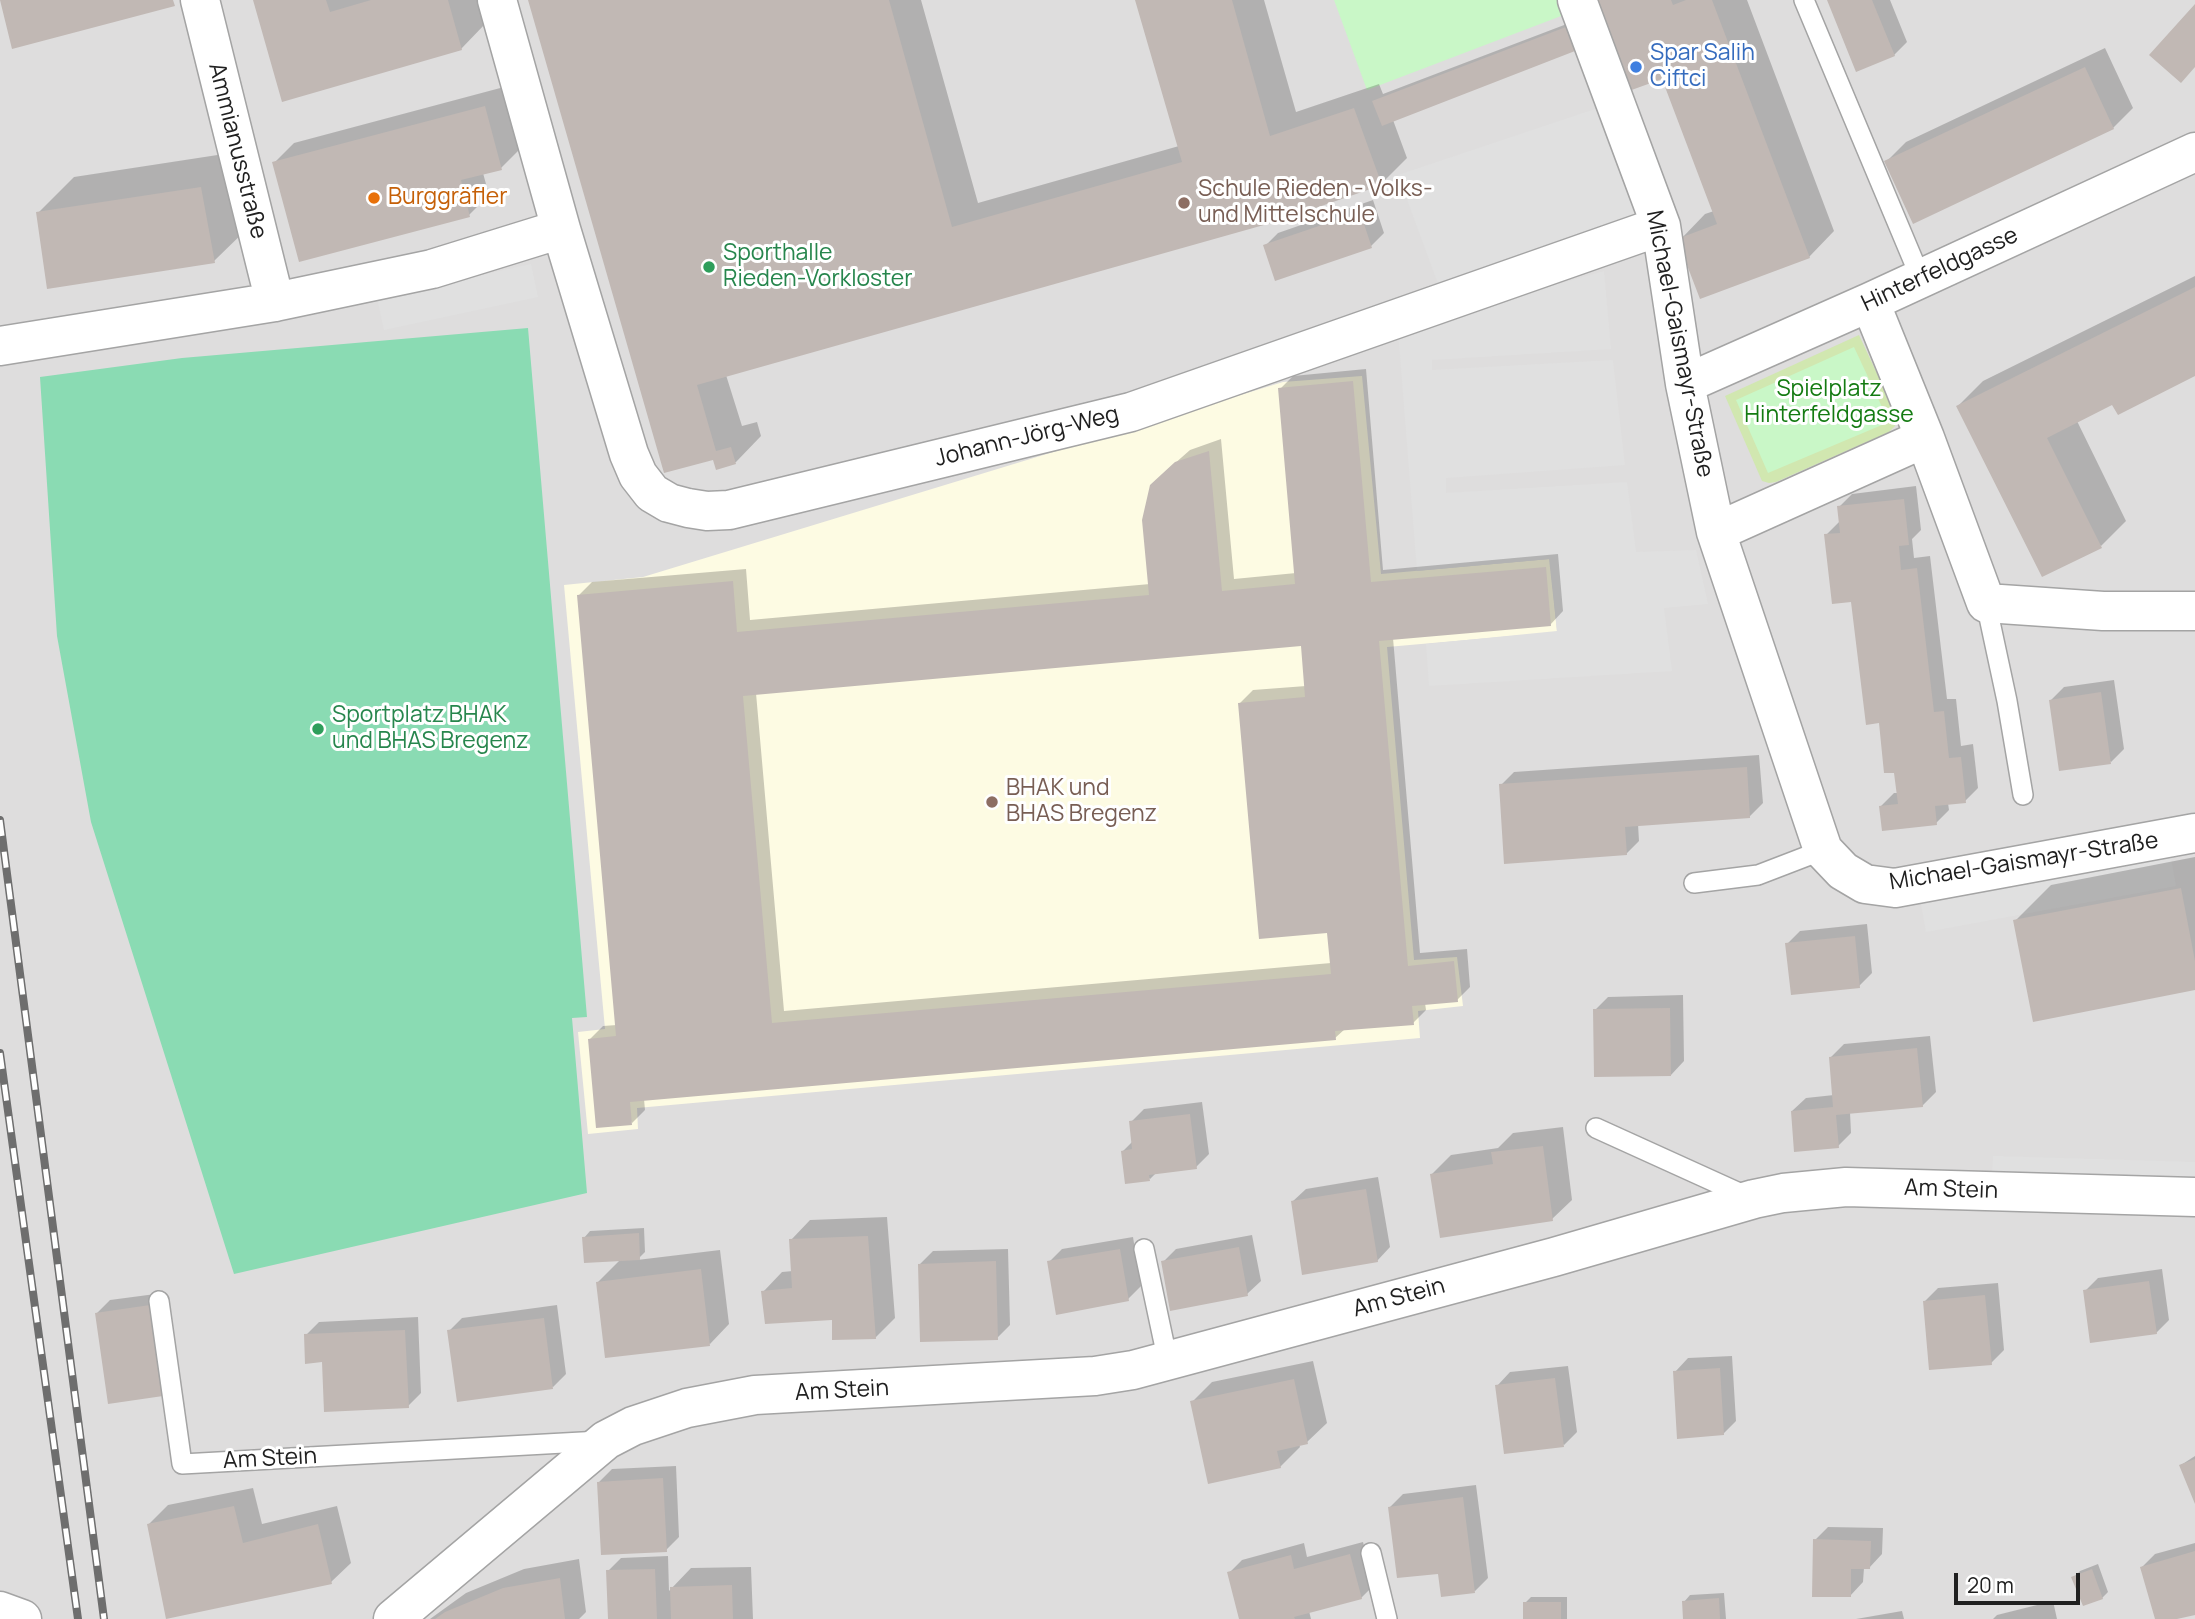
<!DOCTYPE html>
<html>
<head>
<meta charset="utf-8">
<style>
	body { margin:0 }
	#map { position:relative; width:2195px; height:1619px; overflow:hidden; background:#f0ece7; font-family:Manrope,sans-serif }
	canvas { display:block }
	.scale { position:absolute; left:1954px; top:1573px; width:126px; height:32px; box-sizing:border-box; border:4px solid #202020; border-top:0; padding-left:9px; font-size:21px; line-height:24px; white-space:nowrap; color:#202020; -webkit-text-stroke:5px #fff; paint-order:stroke }
</style>
</head>
<body>
<div id="map">
<canvas width="2195" height="1619"></canvas>
<div class="scale">20 m</div>
</div>
<script>
const context = document.querySelector('canvas').getContext('2d');
context.lineJoin = 'round';
function fill(path, color) { context.fillStyle = color; context.fill(path, 'evenodd'); }
const shape = rows => new Path2D(rows.map(r => 'M' + r).join(''));
function stroke(path, color, width, dash) { context.strokeStyle = color; context.lineWidth = width; context.lineCap = dash ? 'butt' : 'round'; context.setLineDash(dash || []); context.stroke(path); }
function write(font, color, halo, rows, align = 'center') {
  context.font = font + ' Manrope,sans-serif'; context.lineWidth = 6; context.setLineDash([]); context.textBaseline = 'middle'; context.strokeStyle = halo; context.fillStyle = color; for (const [text, x, y, turn = 0] of rows) {
    context.save(); context.translate(x, y); context.rotate((+turn || 0) * Math.PI / 180); context.textAlign = isNaN(turn) ? turn : align; if (halo) context.strokeText(text, 0, 0); context.fillText(text, 0, 0); context.restore();
  }
}
fill(shape([
	[0,0,2195,0,2195,1619,0,1619]
]), '#dedddd');
fill(shape([
	[1362,376,1381,574,1550,559,1557,632,1387,647,1414,960,1457,957,1463,1006,1418,1011,1420,1038,637,1108,638,1129,588,1134,578,1032,605,1029,564,585,643,577,1283,382]
]), '#fdfbe3');
fill(shape([
	[1859,335,1895,412,1895,426,1889,432,1776,482,1769,483,1762,481,1725,396]
]), '#d1e7b0');
fill(shape([
	[1334,0,1564,0,1569,13,1367,90],
	[1854,347,1889,422,1768,473,1736,400]
]), '#c9f7c7');
fill(shape([
	[528,328,587,1017,572,1018,587,1193,234,1274,91,822,57,636,40,377,182,358]
]), '#8adbb3');
fill(shape([
	[1601,107,1644,224,1441,292,1398,175],
	[531,264,538,297,384,330,377,298],
	[1604,271,1611,349,1432,360,1432,370,1613,360,1625,465,1446,478,1446,493,1627,482,1636,552,1696,550,1708,604,1664,608,1672,671,1429,686,1426,644,1557,631,1549,559,1417,571,1398,330],
	[2169,847,2176,886,1926,932,1919,893],
	[1993,1156,2195,1162,2195,1178,1992,1172]
]), '#e0e0e0');
fill(shape([
	[254,0,480,0,486,23,461,49],
	[530,0,921,0,978,203,1179,146,1137,0,1264,0,1296,112,1379,84,1383,94,1572,22,1580,44,1574,50,1393,120,1407,158,1381,184,726,375,742,426,757,422,761,436,736,462,717,468],
	[1593,0,1747,0,1834,231,1809,257,1680,240,1705,214,1714,211,1663,76],
	[1829,0,1890,0,1907,42,1894,55],
	[2105,48,2133,108,2113,128,1886,162,1906,142],
	[504,87,521,148,501,168,483,173,489,195,469,215,274,163,294,143],
	[237,152,250,226,214,261,38,213,74,177],
	[1373,200,1384,233,1371,246,1277,279,1265,246,1278,233],
	[2195,276,2195,374,2113,403,2077,421,2126,521,2101,546,1958,406,1983,381],
	[1366,369,1383,570,1558,554,1563,611,1550,625,1393,638,1420,953,1467,949,1470,987,1457,1000,1425,1003,1426,1010,1413,1023,1345,1029,1335,1038,644,1099,645,1110,632,1123,590,1039,603,1026,617,1025,579,595,592,582,746,569,750,620,1150,584,1165,472,1190,450,1221,439,1234,579,1296,573,1280,389,1293,376],
	[1302,644,1306,686,1253,690,1240,703,1328,931,1331,963,784,1011,756,693],
	[1916,486,1921,530,1912,539,1914,558,1930,556,1947,699,1956,699,1961,746,1973,744,1978,788,1965,801,1948,803,1949,810,1936,823,1881,806,1894,793,1898,793,1895,771,1880,721,1853,600,1826,535,1840,521,1839,507,1852,494],
	[2114,680,2124,749,2111,762,2051,700,2064,687],
	[1759,755,1763,803,1749,817,1638,824,1639,841,1626,854,1501,785,1514,772],
	[2195,857,2195,988,2015,921,2051,885],
	[1867,924,1872,973,1859,986,1787,944,1800,931],
	[1683,995,1684,1061,1671,1075,1595,1010,1608,997],
	[1930,1036,1936,1092,1922,1106,1850,1112,1851,1133,1838,1146,1792,1111,1806,1098,1834,1095,1831,1057,1844,1044],
	[1202,1102,1209,1154,1196,1167,1157,1172,1150,1179,1123,1151,1133,1141,1131,1122,1144,1109],
	[1563,1127,1572,1200,1552,1219,1432,1174,1451,1155,1498,1148,1513,1133],
	[1378,1177,1390,1247,1377,1261,1292,1202,1306,1189],
	[887,1217,895,1318,875,1338,833,1319,763,1292,782,1272,793,1271,791,1240,810,1220],
	[644,1228,645,1252,637,1260,720,1250,729,1324,710,1344,598,1282,621,1259,584,1238,590,1231],
	[1252,1235,1261,1281,1247,1294,1163,1262,1176,1249],
	[1133,1237,1141,1286,1128,1299,1049,1262,1062,1249],
	[1008,1249,1010,1325,997,1338,920,1264,933,1251],
	[2162,1269,2169,1320,2156,1333,2085,1291,2098,1278],
	[1998,1283,2004,1350,1991,1363,1925,1301,1938,1288],
	[163,1293,175,1381,97,1313,110,1300],
	[557,1305,566,1374,553,1387,449,1331,462,1318],
	[418,1317,421,1393,408,1406,323,1361,306,1335,319,1322],
	[1732,1356,1736,1421,1723,1434,1675,1372,1688,1358],
	[1313,1361,1327,1423,1307,1442,1299,1444,1300,1447,1280,1467,1192,1402,1212,1382],
	[1568,1366,1577,1432,1564,1445,1497,1386,1510,1372],
	[2195,1456,2195,1499,2181,1465],
	[676,1466,679,1537,666,1550,599,1482,612,1469],
	[1476,1485,1488,1578,1475,1591,1439,1572,1389,1508,1403,1494],
	[253,1488,262,1524,337,1506,351,1563,331,1582,149,1524,168,1505],
	[1828,1527,1883,1528,1882,1554,1869,1568,1864,1568,1863,1582,1850,1596,1815,1540],
	[1363,1542,1374,1585,1361,1598,1309,1611,1311,1619,1241,1619,1229,1573,1242,1560,1304,1543,1307,1557],
	[2195,1543,2195,1613,2170,1619,2157,1619,2142,1567,2155,1554],
	[668,1556,669,1591,691,1568,751,1567,753,1619,610,1619,608,1571,621,1558],
	[579,1559,586,1612,579,1619,430,1619,466,1593,524,1569],
	[2098,1564,2108,1592,2102,1598,2074,1577,2080,1571],
	[1724,1593,1726,1619,1685,1619,1684,1602,1690,1595],
	[1531,1597,1567,1597,1567,1619,1525,1619,1525,1603],
	[2053,1601,2057,1619,1993,1619,1997,1615],
	[1902,1611,1904,1619,1856,1619]
]), '#0003');
fill(shape([
	[0,0,173,0,175,6,12,49],
	[253,0,326,0,330,12,371,0,448,0,462,50,282,102],
	[528,0,889,0,952,227,1182,162,1135,0,1232,0,1270,136,1354,108,1382,185,1278,221,697,385,716,451,731,447,736,464,716,470,713,460,664,473],
	[1591,0,1671,0,1673,5,1686,0,1712,0,1810,258,1700,299,1677,239,1717,224,1662,79,1626,92],
	[1827,0,1872,0,1895,56,1856,72],
	[2195,4,2195,67,2181,83,2149,55],
	[1566,27,1575,51,1382,126,1372,101],
	[2085,67,2114,129,1913,224,1884,161],
	[485,106,502,170,461,180,470,217,299,262,272,162],
	[201,187,215,263,47,289,36,212],
	[1360,212,1372,248,1275,281,1263,245],
	[2195,287,2195,376,2118,415,2112,405,2047,438,2102,548,2042,577,1956,406],
	[1353,381,1371,582,1546,567,1551,626,1379,641,1408,966,1454,961,1458,1002,1412,1006,1414,1025,1335,1031,1336,1040,630,1102,632,1125,596,1128,588,1039,616,1036,577,595,733,581,737,632,1149,595,1142,520,1150,485,1175,462,1209,451,1222,591,1295,584,1278,388],
	[1301,646,1305,697,1238,703,1259,939,1327,933,1331,974,772,1023,743,696],
	[1904,499,1909,545,1899,546,1901,570,1917,568,1934,712,1944,711,1949,758,1961,757,1966,803,1935,806,1937,825,1882,831,1879,806,1898,804,1894,773,1884,773,1879,723,1866,725,1851,602,1832,604,1824,534,1840,533,1837,506],
	[2101,692,2111,764,2059,771,2049,700],
	[1747,767,1750,818,1625,827,1627,855,1504,864,1499,784],
	[2181,888,2195,961,2195,990,2033,1022,2013,920],
	[1855,936,1860,988,1791,995,1785,943],
	[1670,1008,1671,1076,1594,1077,1593,1009],
	[1917,1048,1923,1107,1836,1115,1839,1148,1794,1152,1791,1111,1833,1107,1829,1057],
	[1190,1114,1197,1169,1149,1175,1150,1181,1125,1184,1121,1151,1132,1149,1129,1121],
	[1543,1146,1553,1221,1440,1238,1430,1174,1493,1164,1491,1152],
	[1366,1189,1378,1262,1302,1275,1291,1201],
	[639,1233,640,1260,584,1263,582,1237],
	[868,1236,876,1339,832,1340,832,1320,765,1324,761,1291,792,1288,789,1239],
	[1239,1247,1248,1296,1170,1311,1161,1261],
	[1120,1249,1129,1301,1056,1315,1047,1261],
	[996,1261,998,1340,920,1342,918,1264],
	[701,1269,710,1346,605,1358,596,1282],
	[2149,1281,2157,1334,2090,1343,2083,1290],
	[1985,1295,1992,1365,1929,1370,1923,1301],
	[150,1305,163,1396,108,1404,95,1313],
	[544,1318,553,1389,457,1402,447,1330],
	[405,1330,409,1408,324,1412,322,1362,305,1364,304,1334],
	[1720,1368,1724,1435,1677,1439,1673,1371],
	[1555,1378,1564,1447,1504,1454,1495,1385],
	[1294,1379,1308,1444,1277,1451,1281,1468,1208,1484,1190,1401],
	[2195,1459,2195,1504,2179,1465],
	[663,1478,667,1552,601,1555,597,1482],
	[1463,1497,1475,1593,1441,1597,1438,1574,1397,1578,1388,1507],
	[234,1506,243,1543,318,1524,332,1584,166,1619,147,1524],
	[1813,1539,1871,1541,1870,1569,1851,1569,1851,1597,1812,1597],
	[2195,1551,2195,1615,2177,1619,2155,1619,2140,1567],
	[1350,1554,1362,1599,1294,1617,1295,1619,1239,1619,1227,1572,1291,1555,1294,1569],
	[655,1569,657,1619,608,1619,606,1570],
	[2092,1569,2103,1599,2083,1606,2071,1577],
	[560,1578,565,1619,435,1619,445,1612,503,1588],
	[732,1585,733,1619,671,1619,670,1587],
	[1719,1598,1720,1619,1683,1619,1682,1601],
	[1523,1602,1561,1602,1561,1619,1523,1619]
]), '#c1b8b4');
const lane = shape([
	[1804,0,1921,279],
	[1986,603,2007,701,2023,795],
	[1694,883,1758,875,1823,850],
	[1596,1128,1748,1197],
	[1144,1249,1168,1362],
	[159,1301,182,1464,600,1441],
	[1371,1553,1387,1619]
]);
const street = shape([
	[200,0,275,302],
	[497,0,561,229,629,454,638,475,652,493,669,503,688,508,707,511,729,510,1131,412,1661,226],
	[1577,0,1661,226,1685,384,1716,532,1823,850,1843,871,1865,884,1895,888,2195,833],
	[1870,302,1925,438,1986,603,2103,611,2195,611],
	[0,346,275,302,432,269,561,229],
	[1685,384,1870,302,2195,152],
	[1716,532,1925,438],
	[0,1611,22,1619],
	[393,1619,606,1440,633,1426,687,1408,755,1395,1095,1376,1133,1370,1554,1257,1754,1199,1783,1193,1846,1187,2195,1197]
]);
stroke(lane, '#a4a4a4', 22);
stroke(street, '#a4a4a4', 41);
stroke(lane, '#fff', 19);
stroke(street, '#fff', 38);
const rail = shape([
	[0,820,104,1619],
	[0,1053,78,1619]
]);
stroke(rail, '#6e6e6e', 8);
stroke(rail, '#fff', 5, [16]);
for (const [x, y, r, color] of [
	[1636,67,7,"#3f7fe0"],
	[374,198,7,"#e8710a"],
	[1184,203,7,"#8d6e63"],
	[709,267,7,"#2e9e5b"],
	[318,729,7,"#2e9e5b"],
	[992,802,7,"#8d6e63"]
]) { const dot = new Path2D(); dot.arc(x, y, r, 0, 2 * Math.PI); context.fillStyle = color; context.fill(dot); stroke(dot, '#fff', 2.5); }
write('23px', '#366cbe', '#fff', [
	["Spar Salih",1650,54],
	["Ciftci",1650,80]
], 'left');
write('23px', '#202020', '#fff', [
	["Ammianusstraße",237,151,76],
	["Hinterfeldgasse",1940,270,-25],
	["Michael-Gaismayr-Straße",1679,344,79],
	["Johann-Jörg-Weg",1027,437,-14],
	["Michael-Gaismayr-Straße",2024,862,-9],
	["Am Stein",1951,1190,2],
	["Am Stein",1399,1298,-15],
	["Am Stein",842,1391,-3],
	["Am Stein",270,1459,-3]
]);
write('23px', '#785e54', '#fff', [
	["Schule Rieden - Volks-",1198,190],
	["und Mittelschule",1198,216],
	["BHAK und",1006,789],
	["BHAS Bregenz",1006,815]
], 'left');
write('23px', '#c56008', '#fff', [
	["Burggräfler",388,198]
], 'left');
write('23px', '#27864d', '#fff', [
	["Sporthalle",723,254],
	["Rieden-Vorkloster",723,280],
	["Sportplatz BHAK",332,716],
	["und BHAS Bregenz",332,742]
], 'left');
write('23px', '#147b12', '#fff', [
	["Spielplatz",1829,390],
	["Hinterfeldgasse",1829,416]
]);
</script>
</body>
</html>
